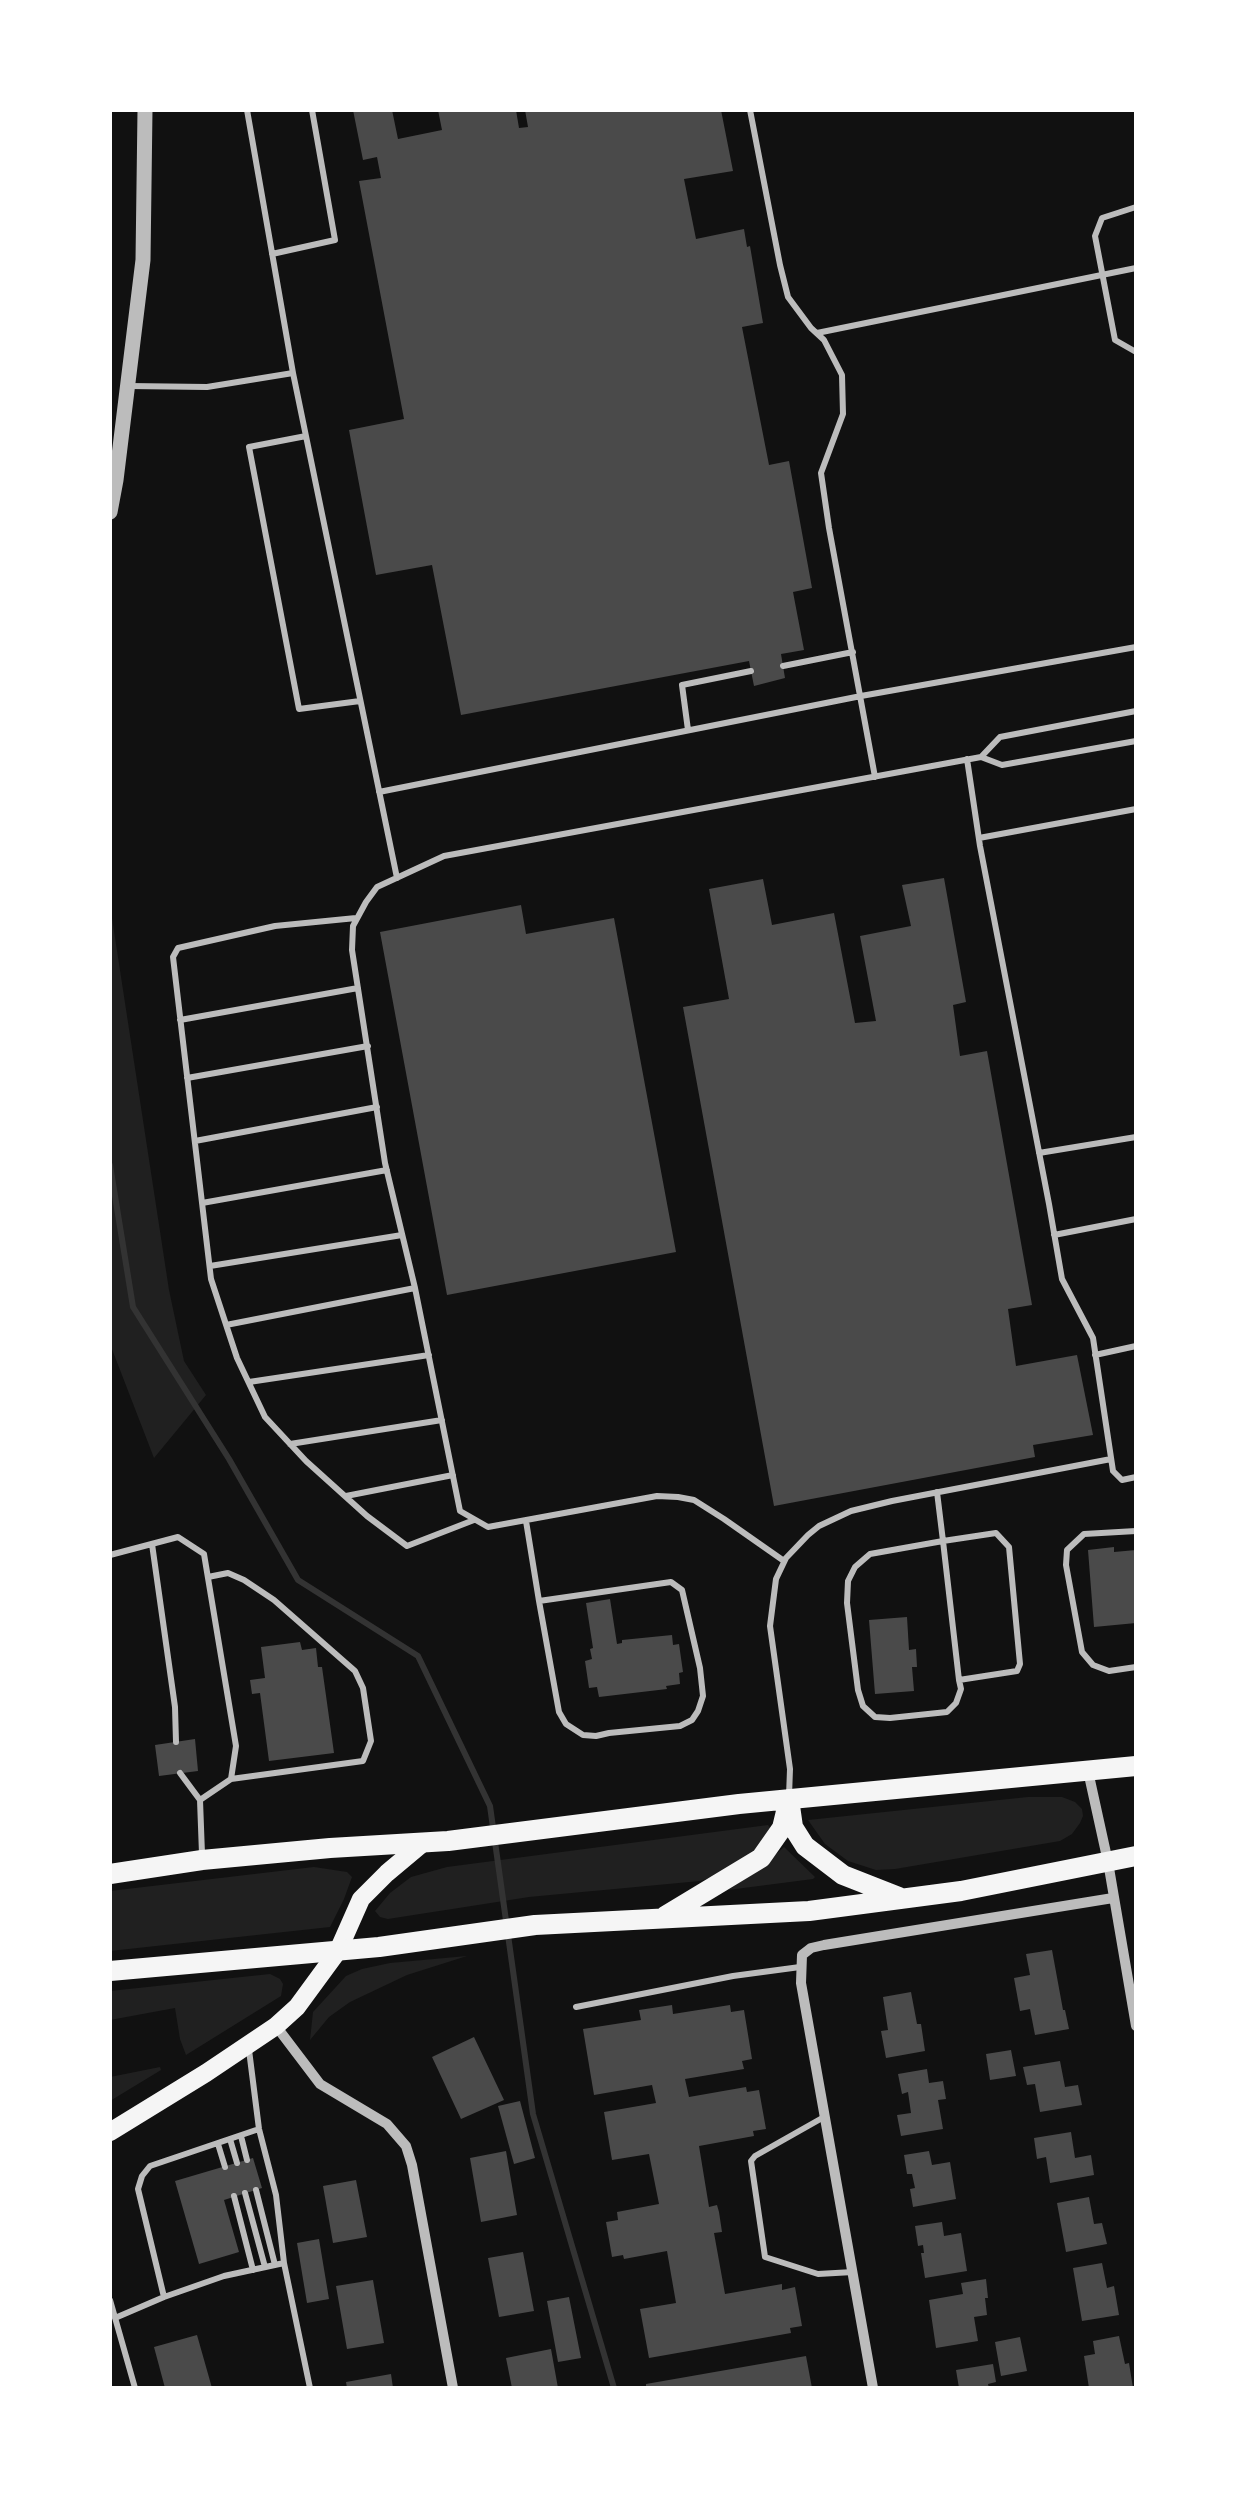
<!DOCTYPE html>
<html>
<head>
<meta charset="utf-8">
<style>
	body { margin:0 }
	#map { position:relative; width:1246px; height:2498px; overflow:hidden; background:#111; font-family:Raleway,sans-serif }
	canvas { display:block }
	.frame { position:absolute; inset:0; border:112px solid #fff; pointer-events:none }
</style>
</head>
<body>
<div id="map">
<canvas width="1246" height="2498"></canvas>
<div class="frame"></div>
</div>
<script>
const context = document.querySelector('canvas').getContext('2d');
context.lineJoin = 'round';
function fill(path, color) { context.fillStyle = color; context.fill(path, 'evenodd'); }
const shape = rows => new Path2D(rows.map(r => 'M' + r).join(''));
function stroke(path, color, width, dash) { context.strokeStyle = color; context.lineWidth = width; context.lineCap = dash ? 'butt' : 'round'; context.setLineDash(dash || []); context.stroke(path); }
fill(shape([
	[110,905,169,1290,184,1361,206,1395,154,1458,110,1344],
	[1028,1797,1062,1797,1075,1802,1082,1809,1083,1816,1080,1823,1072,1834,1060,1841,895,1869,876,1870,848,1861,825,1844,808,1820],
	[768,1825,772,1830,758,1849,720,1875,700,1881,529,1897,388,1919,380,1917,375,1911,390,1893,411,1877,447,1867],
	[784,1847,815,1877,813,1879,728,1890,757,1871],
	[314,1867,347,1872,352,1877,344,1899,330,1927,110,1951,110,1891],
	[467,1956,407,1975,350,2002,329,2017,310,2040,313,2012,346,1976,362,1969,390,1963],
	[270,1974,280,1979,283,1984,281,1996,186,2055,180,2039,175,2008,110,2020,110,1991],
	[160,2067,161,2070,110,2101,110,2077]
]), '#202020');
stroke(shape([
	[110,1165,133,1307,229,1459,298,1580,418,1656,490,1806,533,2114,614,2388]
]), '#333', 6);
fill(shape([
	[353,110,392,110,398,139,442,130,438,110,516,110,519,128,528,127,525,110,721,110,733,171,684,179,696,239,744,229,747,247,750,246,763,323,742,327,769,465,789,461,812,588,793,592,804,650,781,654,785,678,754,686,749,661,461,715,432,565,376,575,349,430,404,419,359,181,381,178,377,157,363,160],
	[944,878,966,1002,953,1005,960,1056,987,1051,1032,1305,1008,1309,1016,1366,1077,1355,1093,1435,1033,1445,1035,1457,774,1506,683,1007,729,999,709,889,763,879,772,925,834,913,855,1023,876,1021,860,936,911,926,902,885],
	[521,905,526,934,614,918,676,1252,447,1295,380,932],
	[1114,1547,1114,1552,1136,1550,1136,1623,1094,1627,1088,1550],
	[610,1599,617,1644,622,1643,622,1640,672,1635,673,1645,679,1644,683,1672,679,1673,680,1684,666,1686,667,1689,599,1697,597,1687,589,1688,585,1661,592,1659,590,1649,593,1648,586,1603],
	[907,1617,909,1650,916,1649,917,1667,912,1667,914,1691,875,1694,869,1620],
	[300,1642,302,1650,316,1648,318,1667,322,1667,334,1753,269,1761,260,1693,252,1694,250,1680,265,1678,261,1647],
	[195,1739,198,1771,159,1776,155,1745],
	[1052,1950,1063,2010,1065,2010,1069,2029,1035,2035,1030,2009,1020,2011,1014,1978,1030,1975,1026,1954],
	[911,1992,917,2024,921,2024,925,2051,886,2058,881,2031,888,2030,883,1997],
	[672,2005,673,2014,730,2005,731,2012,744,2010,752,2059,742,2061,744,2069,685,2079,689,2097,746,2087,747,2092,759,2090,766,2129,753,2131,754,2136,699,2146,709,2207,717,2205,719,2212,722,2232,714,2233,725,2294,782,2284,782,2290,795,2287,802,2326,790,2328,791,2333,649,2358,640,2309,676,2303,667,2251,624,2259,623,2255,612,2257,606,2222,618,2220,617,2212,659,2204,649,2154,612,2160,604,2112,656,2103,652,2085,594,2095,583,2029,641,2020,639,2010],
	[474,2037,504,2100,461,2119,432,2057],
	[1011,2050,1016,2076,990,2080,986,2054],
	[1060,2061,1065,2087,1078,2085,1082,2105,1040,2112,1035,2084,1027,2085,1023,2067],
	[927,2069,929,2083,943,2081,946,2099,938,2100,943,2129,901,2136,897,2115,911,2113,908,2092,902,2094,898,2074],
	[520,2101,535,2158,514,2164,498,2106],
	[1071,2132,1075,2158,1091,2155,1094,2175,1050,2183,1046,2157,1037,2159,1034,2138],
	[506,2151,517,2215,481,2222,470,2158],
	[929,2151,932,2165,950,2162,956,2199,913,2207,910,2189,915,2188,912,2174,907,2174,904,2155],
	[253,2158,262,2188,224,2200,239,2252,199,2264,175,2181],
	[356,2180,367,2237,333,2243,323,2186],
	[1089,2197,1094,2224,1102,2223,1107,2244,1066,2252,1057,2203],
	[942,2222,944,2236,961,2233,967,2271,925,2278,921,2253,924,2253,923,2245,918,2246,915,2226],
	[319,2239,329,2299,307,2303,297,2243],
	[523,2252,534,2311,499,2317,488,2258],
	[1102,2263,1107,2288,1114,2286,1119,2315,1082,2321,1073,2268],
	[986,2279,988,2298,985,2298,987,2315,974,2317,978,2341,936,2348,929,2300,963,2294,961,2283],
	[373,2280,384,2343,347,2349,336,2286],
	[569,2297,581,2358,558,2362,547,2301],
	[197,2335,212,2388,165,2388,154,2347],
	[1119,2336,1125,2364,1129,2363,1133,2388,1089,2388,1084,2356,1095,2354,1093,2341],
	[1020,2337,1027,2371,1001,2376,995,2342],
	[551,2349,558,2388,512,2388,506,2358],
	[806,2356,812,2388,646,2388,646,2384],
	[993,2364,996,2382,988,2384,989,2388,959,2388,956,2370],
	[391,2374,393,2388,347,2388,346,2382]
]), '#4a4a4a');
stroke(shape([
	[247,110,293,373,397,878],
	[750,110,780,265,788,297,811,328,824,340,842,375,843,414,821,473,829,528,875,777],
	[1136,207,1102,218,1095,236,1115,340,1136,352],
	[272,254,335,240,312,110],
	[817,333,1136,268],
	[129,386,207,387,293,373],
	[306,436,249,447,299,709,360,701],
	[783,666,853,652],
	[688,730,682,685,751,671],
	[981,757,1000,737,1136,711],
	[967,759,980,846,1049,1204,1062,1279,1093,1338,1113,1471,1122,1480,1136,1477],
	[379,792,861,696,1136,647],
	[979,838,1136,809],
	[356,918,275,926,178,948,173,957,211,1279,237,1358,265,1417,306,1461,367,1516,407,1546,474,1520],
	[180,1020,358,988],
	[187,1078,368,1046],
	[195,1141,377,1107],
	[1039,1153,1136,1137],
	[202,1203,387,1170],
	[1054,1235,1136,1219],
	[210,1266,402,1235],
	[226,1325,415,1288],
	[1095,1355,1136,1346],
	[249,1382,429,1355],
	[290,1444,442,1420],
	[937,1492,943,1541,959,1680,961,1689,956,1703,947,1712,890,1718,875,1717,863,1706,858,1690,847,1603,848,1581,855,1567,870,1554,943,1541,996,1533,1009,1547,1020,1664,1017,1671,959,1680],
	[346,1496,453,1475],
	[526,1521,539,1601,559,1712,566,1724,583,1735,596,1736,609,1733,680,1726,692,1720,698,1711,703,1696,700,1668,682,1590,671,1582,539,1601],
	[1136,1531,1084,1534,1067,1550,1066,1565,1082,1652,1093,1665,1109,1671,1136,1667],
	[152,1544,175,1707,176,1742],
	[110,1555,178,1537,204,1554,236,1746,231,1779,200,1800,202,1854],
	[784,1561,724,1519,694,1500,678,1497,657,1496,488,1527,460,1511,415,1288,385,1163,352,950,353,926,366,902,377,887,444,856,981,757,1002,765,1136,741],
	[208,1577,228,1573,244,1580,274,1600,355,1671,363,1688,371,1741,363,1761,231,1779],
	[180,1773,200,1800],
	[789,1796,790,1769,770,1626,776,1579,786,1558,808,1535,819,1526,851,1511,892,1501,1111,1459],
	[576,2007,733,1976,800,1967],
	[249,2050,259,2129,276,2195,284,2263,310,2388],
	[824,2117,755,2156,751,2161,765,2257,818,2274,853,2272],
	[241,2136,247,2160],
	[230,2139,237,2163],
	[218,2144,225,2167],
	[256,2190,275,2265],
	[245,2193,265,2267],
	[234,2196,253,2270],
	[164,2297,224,2276,284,2263],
	[110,2300,135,2388],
	[115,2318,164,2297,138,2189,142,2176,150,2166,259,2129]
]), '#bcbcbc', 6);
stroke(shape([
	[1088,1771,1108,1862,1136,2026],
	[276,2026,320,2084,387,2124,406,2146,412,2165,453,2388],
	[873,2388,801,1983,802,1955,811,1948,824,1945,1113,1898]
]), '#bcbcbc', 10);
stroke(shape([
	[110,512,116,480,143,260,145,110]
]), '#bcbcbc', 15);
stroke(shape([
	[110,2132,206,2073,276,2026,297,2007,338,1951,361,1899,387,1873,424,1842]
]), '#f5f5f5', 18);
stroke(shape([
	[790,1806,793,1827,805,1846,843,1875,899,1897],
	[110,1874,202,1860,330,1848,448,1841,739,1804,1136,1766],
	[665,1916,761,1858,782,1828,789,1799],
	[110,1971,379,1947,535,1925,809,1911,961,1891,1136,1856]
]), '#f5f5f5', 20);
</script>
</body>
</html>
